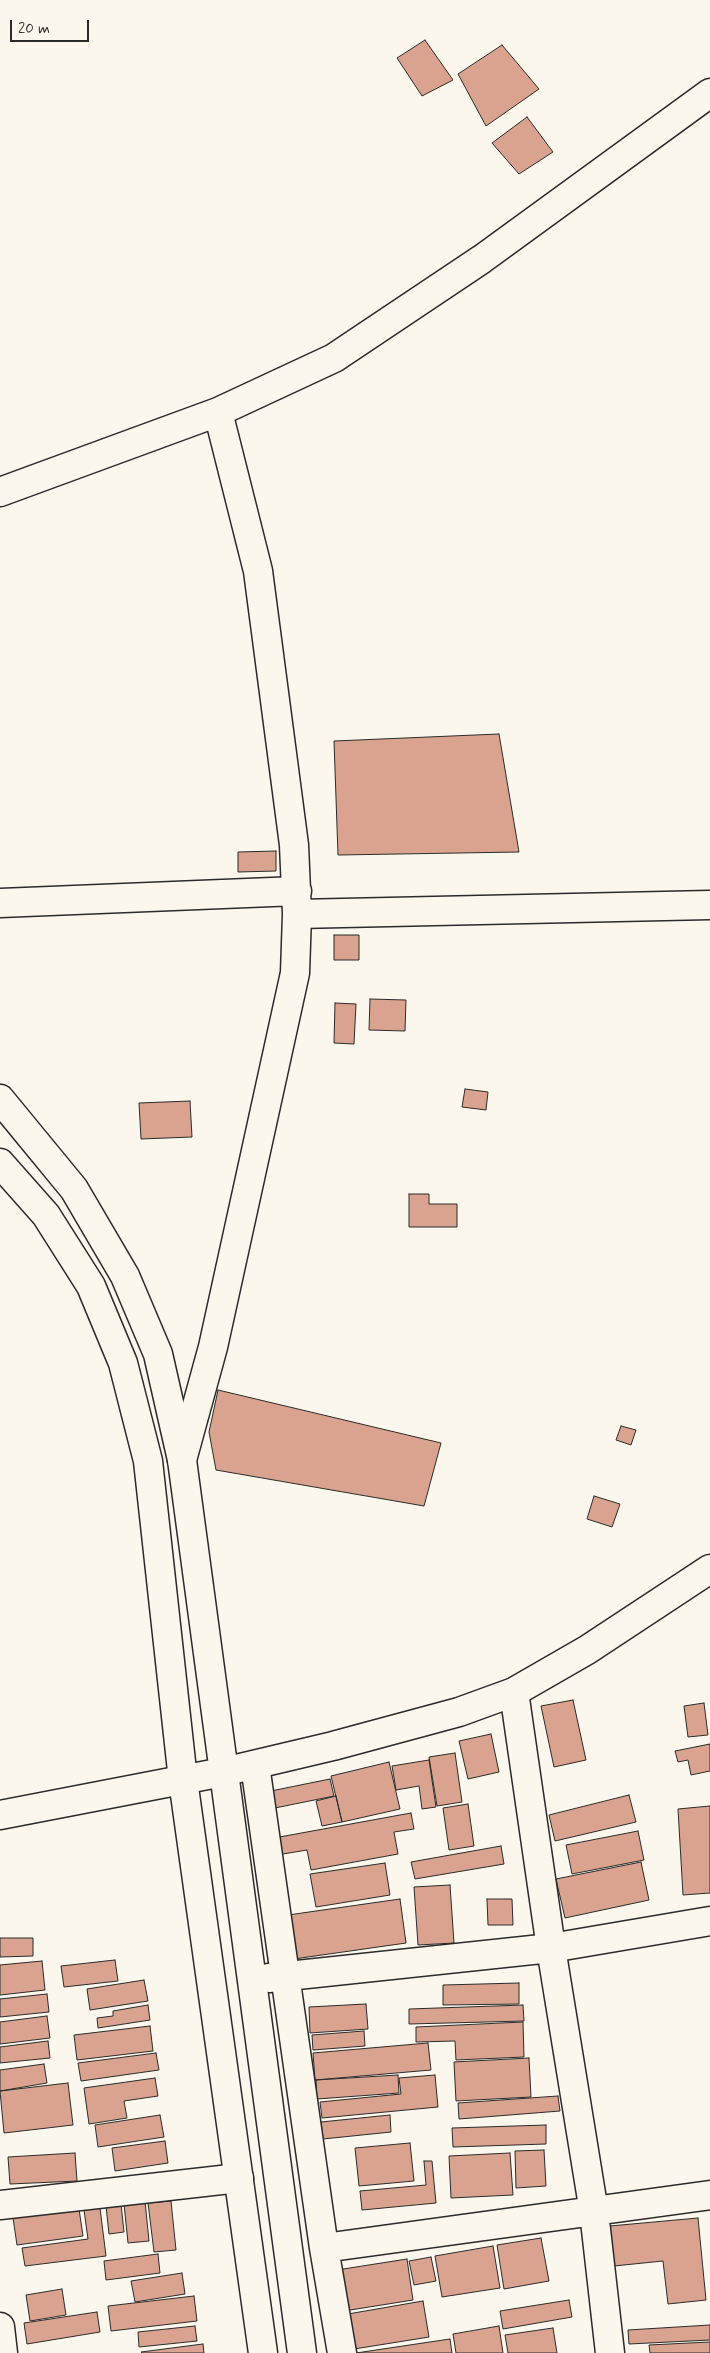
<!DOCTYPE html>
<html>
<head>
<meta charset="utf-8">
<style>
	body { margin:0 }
	#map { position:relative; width:710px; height:2353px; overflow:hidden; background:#fbf7ec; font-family:Mynerve,sans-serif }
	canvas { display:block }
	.scale { position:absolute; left:10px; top:20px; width:79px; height:22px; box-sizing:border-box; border:2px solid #2b2b2b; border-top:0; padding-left:6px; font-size:15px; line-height:18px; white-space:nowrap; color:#2b2b2b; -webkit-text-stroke:4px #fbf7ec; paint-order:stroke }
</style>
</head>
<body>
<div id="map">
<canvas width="710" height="2353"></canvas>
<div class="scale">20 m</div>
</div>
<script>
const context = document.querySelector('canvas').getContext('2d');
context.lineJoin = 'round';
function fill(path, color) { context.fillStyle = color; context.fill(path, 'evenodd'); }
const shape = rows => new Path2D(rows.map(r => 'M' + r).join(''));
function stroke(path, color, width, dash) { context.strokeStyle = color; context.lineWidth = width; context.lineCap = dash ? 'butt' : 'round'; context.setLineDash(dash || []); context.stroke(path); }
const building = shape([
	[425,40,453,80,422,96,397,58,425,40],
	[502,45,539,89,486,126,458,74,502,45],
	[527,117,553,152,519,174,492,143,527,117],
	[499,734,519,852,338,855,334,741,499,734],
	[276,851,276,871,238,872,238,852,276,851],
	[334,935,359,935,359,960,334,960,334,935],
	[370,999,406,1000,405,1031,369,1030,370,999],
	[335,1003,356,1004,354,1044,334,1043,335,1003],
	[465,1089,488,1092,486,1110,462,1107,465,1089],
	[190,1101,192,1137,141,1139,139,1103,190,1101],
	[409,1194,429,1194,429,1204,457,1204,457,1227,409,1227,409,1194],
	[218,1390,441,1443,424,1506,216,1470,209,1432,218,1390],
	[621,1426,636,1430,631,1445,616,1440,621,1426],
	[594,1496,620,1504,612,1527,587,1519,594,1496],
	[573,1700,586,1760,554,1767,541,1706,573,1700],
	[704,1703,708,1735,688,1737,684,1706,704,1703],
	[491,1734,499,1772,468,1779,459,1741,491,1734],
	[710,1744,710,1771,691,1775,688,1760,678,1762,675,1751,710,1744],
	[455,1753,462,1802,437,1806,429,1757,455,1753],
	[429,1760,436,1807,422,1809,419,1786,396,1790,392,1766,429,1760],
	[389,1762,400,1809,342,1822,331,1776,389,1762],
	[330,1779,334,1796,265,1810,261,1793,330,1779],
	[629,1795,636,1822,555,1841,549,1815,629,1795],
	[336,1796,342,1822,322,1826,316,1801,336,1796],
	[468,1804,474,1846,449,1850,443,1808,468,1804],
	[710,1806,710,1893,683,1895,678,1809,710,1806],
	[411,1813,414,1829,394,1832,398,1854,311,1870,307,1850,277,1855,274,1838,411,1813],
	[638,1831,644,1860,572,1874,566,1845,638,1831],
	[501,1846,504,1864,415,1879,411,1862,501,1846],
	[641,1862,649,1900,565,1918,556,1879,641,1862],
	[385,1863,390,1895,316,1907,310,1874,385,1863],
	[450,1885,454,1943,418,1945,414,1887,450,1885],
	[400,1899,406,1943,294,1959,288,1915,400,1899],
	[487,1899,512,1899,513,1925,488,1925,487,1899],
	[0,1938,33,1938,33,1956,0,1957,0,1938],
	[115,1960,118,1981,64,1987,61,1966,115,1960],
	[42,1961,45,1990,0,1995,0,1965,42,1961],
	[144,1980,148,2001,90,2010,87,1989,144,1980],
	[519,1983,519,2004,443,2005,443,1985,519,1983],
	[47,1994,49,2012,0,2017,0,1999,47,1994],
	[366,2004,368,2029,310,2033,309,2007,366,2004],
	[148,2005,150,2020,98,2028,97,2018,113,2016,113,2011,148,2005],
	[523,2005,524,2021,409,2024,409,2009,523,2005],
	[47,2016,50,2038,0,2044,0,2022,47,2016],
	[523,2022,524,2057,456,2060,455,2041,416,2042,416,2027,523,2022],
	[150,2026,153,2051,77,2060,74,2035,150,2026],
	[364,2031,365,2046,313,2050,312,2035,364,2031],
	[48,2041,50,2058,0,2063,0,2047,48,2041],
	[428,2043,431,2070,315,2080,313,2053,428,2043],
	[156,2053,159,2070,81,2081,78,2063,156,2053],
	[529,2058,531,2097,456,2101,454,2062,529,2058],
	[44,2064,47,2083,0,2091,0,2070,44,2064],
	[398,2075,399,2093,317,2099,316,2080,398,2075],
	[435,2075,438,2107,322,2118,320,2102,401,2094,399,2078,435,2075],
	[155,2078,158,2096,124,2101,127,2118,89,2124,84,2088,155,2078],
	[68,2083,73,2125,4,2133,0,2091,68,2083],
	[558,2096,560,2111,459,2119,458,2103,558,2096],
	[160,2115,164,2137,98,2147,95,2125,160,2115],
	[390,2115,391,2132,323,2139,321,2122,390,2115],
	[546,2125,546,2144,453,2147,452,2128,546,2125],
	[165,2141,168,2163,115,2171,112,2148,165,2141],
	[410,2143,414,2181,359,2186,355,2148,410,2143],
	[544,2150,546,2186,516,2188,515,2151,544,2150],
	[75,2153,77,2181,10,2184,8,2157,75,2153],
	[510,2153,513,2195,451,2198,449,2156,510,2153],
	[424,2161,432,2161,436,2203,362,2210,360,2191,426,2185,424,2161],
	[145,2201,149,2241,128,2243,124,2204,145,2201],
	[171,2201,176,2250,154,2252,148,2203,171,2201],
	[121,2204,124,2232,109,2234,106,2206,121,2204],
	[100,2208,106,2256,25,2266,22,2248,88,2239,84,2210,100,2208],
	[79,2209,83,2236,17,2245,13,2218,79,2209],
	[698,2218,706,2300,668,2304,663,2261,614,2266,610,2226,698,2218],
	[541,2238,549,2281,504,2289,497,2245,541,2238],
	[493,2246,500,2288,442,2297,435,2256,493,2246],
	[158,2254,160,2273,106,2280,104,2261,158,2254],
	[431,2257,436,2281,414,2285,409,2261,431,2257],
	[407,2259,413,2300,344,2311,337,2270,407,2259],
	[182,2273,185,2294,135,2302,131,2281,182,2273],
	[62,2289,66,2315,30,2321,26,2295,62,2289],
	[194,2296,197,2321,111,2331,108,2306,194,2296],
	[569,2300,572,2317,503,2329,500,2311,569,2300],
	[423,2301,429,2337,354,2349,348,2314,423,2301],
	[97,2312,100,2332,27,2344,24,2323,97,2312],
	[710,2325,710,2340,629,2344,628,2330,710,2325],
	[195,2326,197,2341,139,2347,138,2332,195,2326],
	[499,2326,503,2353,456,2353,453,2334,499,2326],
	[553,2328,557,2353,508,2353,505,2335,553,2328],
	[450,2339,452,2353,356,2353,450,2339],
	[710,2342,710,2353,650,2353,649,2345,710,2342],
	[203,2344,204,2353,142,2353,141,2352,203,2344]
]);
fill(building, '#d9a38f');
stroke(building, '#2b2b2b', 1);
const minor = shape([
	[0,492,218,412,334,358,482,259,710,93],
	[0,903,297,891],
	[297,914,710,905],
	[182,1460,213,1347,295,973,297,914,294,845,258,571,218,412],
	[514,1692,551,1948,594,2212,610,2353],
	[255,1765,324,2248,342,2353],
	[0,1815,223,1772],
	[269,1978,551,1948,710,1921],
	[0,2205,239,2178],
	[324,2248,710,2195],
	[0,2327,3,2353]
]);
const tertiary = shape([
	[223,1772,333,1746,459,1712,514,1692,587,1650,710,1569]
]);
const secondary = shape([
	[0,1099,74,1189,125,1276,158,1354,182,1460,302,2353],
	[0,1163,46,1215,91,1286,123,1363,148,1461,183,1780,263,2353]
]);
stroke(minor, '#2b2b2b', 31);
stroke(tertiary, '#2b2b2b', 31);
stroke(secondary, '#2b2b2b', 31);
stroke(minor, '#fbf7ec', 28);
stroke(tertiary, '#fbf7ec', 28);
stroke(secondary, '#fbf7ec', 28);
</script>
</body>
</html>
